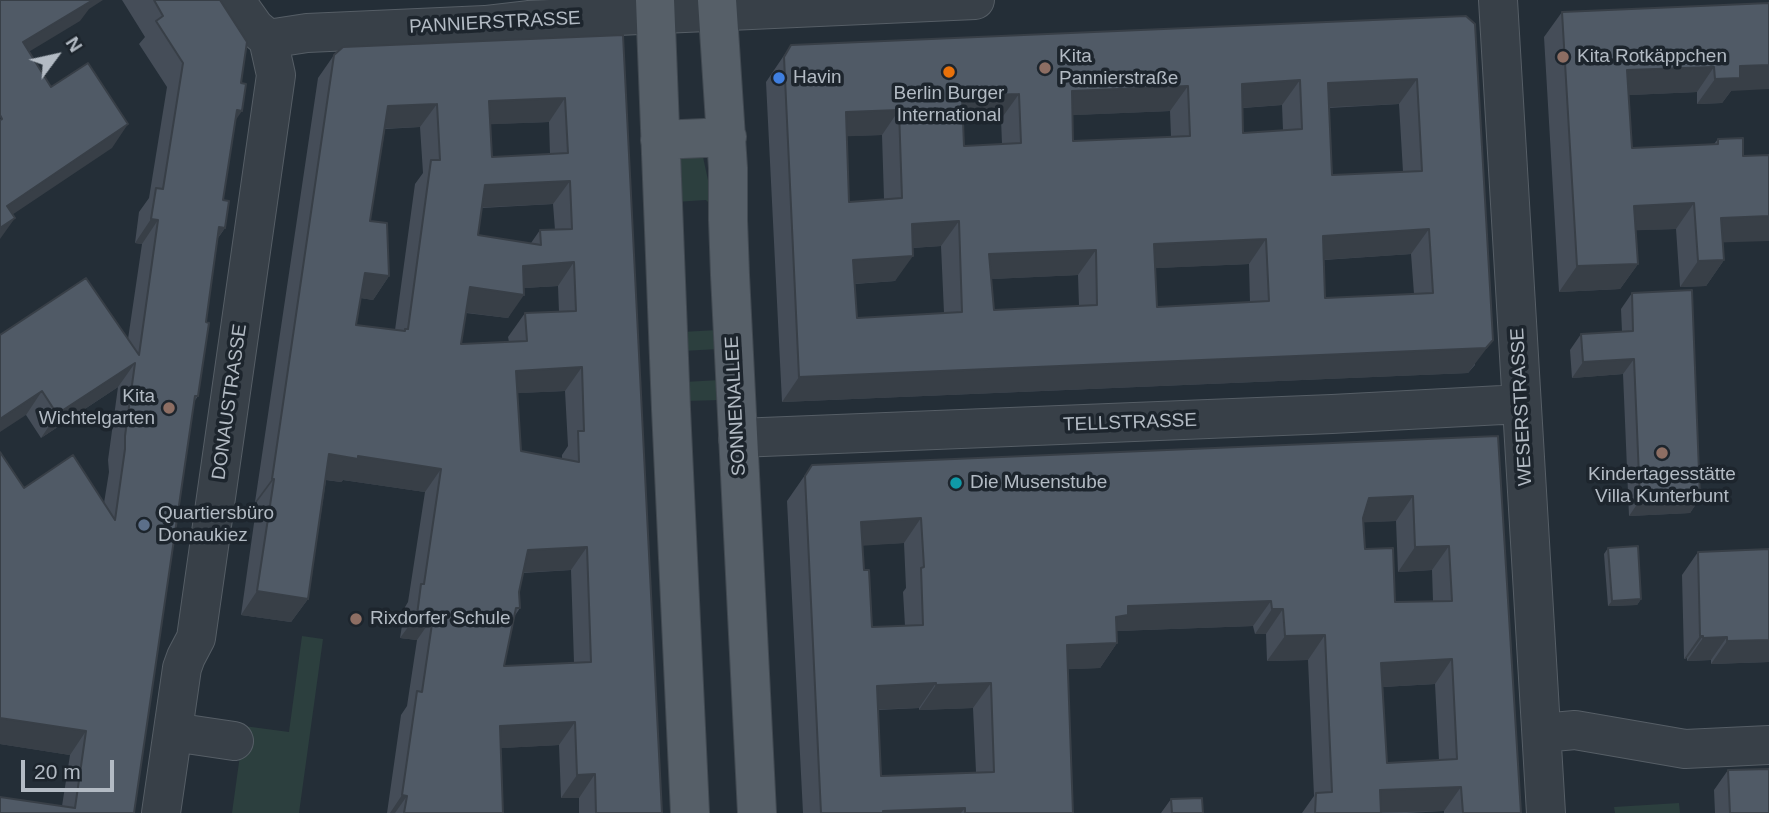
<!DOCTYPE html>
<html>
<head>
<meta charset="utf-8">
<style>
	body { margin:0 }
	#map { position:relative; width:1769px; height:813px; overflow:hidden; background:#242e37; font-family:Arial,sans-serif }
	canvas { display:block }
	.north { position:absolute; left:21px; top:21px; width:70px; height:70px; -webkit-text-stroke:5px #1d252d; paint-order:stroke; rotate:57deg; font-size:19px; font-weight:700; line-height:28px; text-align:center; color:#b3bbc4 }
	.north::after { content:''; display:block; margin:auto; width:24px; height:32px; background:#b3bbc4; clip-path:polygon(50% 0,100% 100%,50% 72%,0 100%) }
	.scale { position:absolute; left:21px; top:760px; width:93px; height:32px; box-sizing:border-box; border:4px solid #b3bbc4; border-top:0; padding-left:9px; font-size:21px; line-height:24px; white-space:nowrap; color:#b3bbc4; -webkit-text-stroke:5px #1d252d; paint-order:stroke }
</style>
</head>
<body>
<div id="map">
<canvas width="1769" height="813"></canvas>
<div class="north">N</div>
<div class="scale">20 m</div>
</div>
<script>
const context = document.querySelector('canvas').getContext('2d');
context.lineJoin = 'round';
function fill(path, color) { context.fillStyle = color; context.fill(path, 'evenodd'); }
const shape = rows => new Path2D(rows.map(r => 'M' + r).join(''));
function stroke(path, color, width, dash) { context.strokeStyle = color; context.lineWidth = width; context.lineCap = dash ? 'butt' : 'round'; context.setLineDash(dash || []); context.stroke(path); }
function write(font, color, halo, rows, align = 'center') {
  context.font = font + ' Arial,sans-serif'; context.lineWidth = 7; context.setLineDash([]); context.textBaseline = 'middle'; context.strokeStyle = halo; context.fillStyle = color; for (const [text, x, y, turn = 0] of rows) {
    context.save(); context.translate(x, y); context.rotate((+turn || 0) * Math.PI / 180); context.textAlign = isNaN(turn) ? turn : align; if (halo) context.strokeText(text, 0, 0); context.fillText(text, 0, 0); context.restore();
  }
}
fill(shape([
	[703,157,711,194,712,206,706,200,675,202,679,158],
	[718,330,719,349,682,351,681,332],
	[720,380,721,400,685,401,684,382],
	[302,636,323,639,299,813,232,813,244,726,289,732],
	[1679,803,1680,813,1615,813,1614,807]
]), '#2c3f3e');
const minor = shape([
	[1498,0,1546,813],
	[268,39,307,33,485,25,528,20,975,0],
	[738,438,1332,414,1521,404],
	[173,732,234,741],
	[1542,733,1575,730,1685,749,1769,745],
	[161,813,182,668,186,657,196,638,276,75,268,39,255,28,235,0]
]);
const major = shape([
	[655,0,671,409,690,813],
	[717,0,728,168,728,220,730,275,757,813],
	[660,140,727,137]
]);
stroke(minor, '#565e66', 40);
stroke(major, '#414951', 40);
stroke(minor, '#384048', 38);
stroke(major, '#565f68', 38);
fill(shape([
	[122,0,220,0,236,120,223,200,225,228,218,238,206,322,198,396,194,402,134,813,0,813,62,806,70,755,0,744,0,452,24,488,104,503,109,472,108,460,118,387,41,438,26,415,0,335,128,339,142,244,135,243,139,212,149,198,167,87,139,44,145,37],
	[1769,3,1731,91,1722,103,1697,104,1697,92,1629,95,1632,148,1714,144,1718,139,1724,260,1706,286,1680,287,1676,229,1635,230,1638,264,1620,289,1559,292,1544,37,1562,12],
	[1466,16,1475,365,1468,373,782,402,766,82,791,45],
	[1399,104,1403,172,1332,175,1329,108],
	[1282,105,1283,130,1243,133,1243,108],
	[1170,111,1171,137,1073,141,1072,115],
	[1001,119,1002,144,964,146,963,120],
	[882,135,884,199,849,202,847,136],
	[941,246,944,313,857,318,855,284,895,281,912,248],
	[1411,254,1414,294,1325,298,1324,260],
	[1249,264,1250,302,1157,307,1155,268],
	[1078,275,1079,306,994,310,991,279],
	[623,35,662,813,579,813,579,798,561,798,559,745,501,748,503,813,387,813,401,715,407,706,417,640,400,638,405,607,408,602,425,492,343,480,341,482,326,480,308,599,291,622,241,615,257,502,255,502,318,78,334,55],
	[549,122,550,154,492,157,490,124],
	[420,127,423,173,415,184,395,330,356,325,361,298,373,300,389,276,370,221,385,129],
	[553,204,555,230,540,230,531,243,478,235,482,208],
	[558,286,559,312,525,313,508,337,509,342,461,344,466,313,508,318,524,288],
	[565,391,568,446,562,455,562,459,521,451,517,393],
	[571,570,574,663,504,666,514,617,520,608,519,592,523,573],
	[1632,293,1700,498,1690,513,1629,516,1623,374,1572,378,1570,350,1581,334,1622,332,1621,309],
	[1498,436,1521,813,1444,813,1444,811,1407,813,1302,813,1314,796,1308,660,1267,661,1266,634,1255,634,1253,626,1117,631,1117,643,1100,668,1068,669,1073,813,803,813,787,501,812,465],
	[1396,521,1398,572,1432,570,1433,601,1395,602,1365,549,1364,522],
	[904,543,906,588,903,592,905,626,872,627,864,570,862,545],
	[1435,684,1439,760,1387,763,1383,687],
	[919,708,919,710,973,708,976,772,881,776,878,710],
	[1608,548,1641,599,1637,605,1608,606,1604,554],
	[1698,552,1769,662,1711,664,1711,660,1687,661,1687,658,1684,659,1682,575],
	[1728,770,1769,813,1715,813,1714,790],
	[1171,799,1203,813,1161,813]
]), '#454d58');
fill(shape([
	[88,0,103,0,89,9,80,21,7,65,23,42],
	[1769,65,1769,89,1731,91,1722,103,1697,104,1715,79,1740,66],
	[1714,67,1697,92,1610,96,1627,70],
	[1417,79,1399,104,1310,108,1328,83],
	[1300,80,1282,105,1225,109,1242,84],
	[1188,86,1170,111,1054,116,1072,91],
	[1019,94,1001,119,944,121,962,96],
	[565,98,549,122,473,125,489,101],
	[437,104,420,127,372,129,388,106],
	[237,110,242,111,226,134],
	[899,110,882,135,829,137,846,112],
	[128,124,112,148,0,223,7,206],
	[570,181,553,204,469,208,485,185],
	[1694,203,1676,229,1616,231,1634,206],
	[1769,216,1769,241,1703,243,1721,218],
	[15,218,0,239,0,228],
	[151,219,158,220,142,244,135,243],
	[959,221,941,246,894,249,912,224],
	[219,227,225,228,208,251],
	[1429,229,1411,254,1305,261,1323,236],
	[1266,239,1249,264,1137,269,1154,244],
	[1096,250,1078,275,971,280,989,254],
	[913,256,895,281,836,285,853,260],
	[1724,260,1706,286,1680,287,1698,261],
	[574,262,558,286,506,289,523,266],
	[1638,264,1620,289,1559,292,1577,266],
	[365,273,389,276,373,300,348,296],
	[470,287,524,295,508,318,454,311],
	[1493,340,1468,373,782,402,799,377],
	[1634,359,1623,374,1572,378,1583,362],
	[135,363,118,387,41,438,57,414],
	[582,367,565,391,499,394,516,371],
	[42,391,26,415,0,432,0,419],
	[329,454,358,456,441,469,425,492,343,480,341,482,313,478],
	[272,479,274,479,257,502,255,502],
	[1413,496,1396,521,1351,523,1369,498],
	[1700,498,1690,513,1629,516,1640,500],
	[921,518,904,543,844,547,861,522],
	[1449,546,1432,570,1398,572,1415,547],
	[587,547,571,570,512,573,528,550],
	[257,591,308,599,291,622,241,615],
	[1641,599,1637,605,1608,606,1612,601],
	[1271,601,1253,626,1117,631,1116,617,1128,606],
	[1272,609,1283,609,1266,634,1255,634],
	[417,615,433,617,417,640,400,638],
	[1325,635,1308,660,1267,661,1285,636],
	[1700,636,1703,636,1687,658,1684,659],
	[1727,637,1711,660,1687,661,1703,638],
	[1769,640,1769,662,1711,664,1727,641],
	[1117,643,1100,668,1050,670,1067,645],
	[1452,659,1435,684,1364,688,1381,663],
	[936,683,919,708,860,710,877,686],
	[991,683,973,708,919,710,936,685],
	[0,718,86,731,70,755,0,744],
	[575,722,559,745,484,749,500,726],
	[595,774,579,798,561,798,577,775],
	[1461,787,1444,811,1364,813,1380,790],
	[402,795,407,796,395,813,390,813],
	[965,808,961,813,882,813,883,811]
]), '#383f47');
const building = shape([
	[0,0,93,0,23,42,51,87,88,63,128,124,7,206,15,218,0,228,0,120,2,119,0,115,0,0],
	[154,0,220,0,247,42,241,83,246,84,242,111,237,110,223,200,229,201,225,228,219,227,206,322,209,323,198,396,195,396,134,813,0,813,0,797,75,808,86,731,0,718,0,452,24,488,73,455,115,520,125,449,125,436,135,363,57,414,42,391,0,419,0,335,86,278,139,355,158,220,151,219,156,188,163,189,183,63,156,21,163,16,154,0],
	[1769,3,1769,65,1740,66,1740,78,1715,79,1714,67,1627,70,1632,148,1718,144,1718,139,1743,138,1743,156,1769,155,1769,216,1721,218,1724,260,1698,261,1694,203,1634,206,1638,264,1577,266,1562,12,1769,3],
	[1466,16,1475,24,1493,340,1486,348,799,377,784,57,791,45,1466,16],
	[1417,79,1422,171,1332,175,1328,83,1417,79],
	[1300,80,1302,129,1243,133,1242,84,1300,80],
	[1188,86,1190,136,1073,141,1072,91,1188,86],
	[1019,94,1021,143,964,146,962,96,1019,94],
	[899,110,902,198,849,202,846,112,899,110],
	[959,221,962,312,857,318,853,260,913,256,912,224,959,221],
	[1429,229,1433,293,1325,298,1323,236,1429,229],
	[1266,239,1269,301,1157,307,1154,244,1266,239],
	[1096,250,1097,305,994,310,989,254,1096,250],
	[623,35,662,813,596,813,595,774,577,775,575,722,500,726,503,813,404,813,407,796,402,795,417,691,422,692,433,617,417,615,421,584,424,584,441,469,358,456,358,459,329,454,308,599,257,591,274,479,272,479,334,55,343,47,623,35],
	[565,98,568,153,492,157,489,101,565,98],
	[437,104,440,160,431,160,408,329,405,329,405,331,356,325,365,273,389,276,387,223,370,221,388,106,437,104],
	[570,181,572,229,540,230,541,245,478,235,485,185,570,181],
	[574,262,576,311,525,313,527,341,461,344,470,287,524,295,523,266,574,262],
	[582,367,584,431,578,431,579,462,521,451,516,371,582,367],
	[587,547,591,662,504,666,516,608,520,608,519,592,528,550,587,547],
	[1692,290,1700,498,1640,500,1634,359,1583,362,1581,334,1633,331,1632,293,1692,290],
	[1498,436,1521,813,1463,813,1461,787,1380,790,1381,813,1315,813,1316,793,1332,792,1325,635,1285,636,1283,609,1272,609,1271,601,1128,606,1128,615,1116,617,1117,643,1067,645,1073,813,965,813,965,808,883,811,883,813,821,813,805,476,812,465,1498,436],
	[1413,496,1415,547,1449,546,1452,601,1395,602,1393,548,1365,549,1363,518,1369,498,1413,496],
	[921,518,924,567,921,568,923,625,872,627,869,570,864,570,861,522,921,518],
	[1452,659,1457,759,1387,763,1381,663,1452,659],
	[936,683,936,685,991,683,994,772,881,776,877,686,936,683],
	[1638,546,1641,599,1612,601,1608,548,1638,546],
	[1769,549,1769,640,1727,641,1727,637,1703,638,1703,636,1700,636,1698,552,1769,549],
	[1769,769,1769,813,1730,813,1728,770,1769,769],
	[1202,798,1203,813,1172,813,1171,799,1202,798]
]);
fill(building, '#505a66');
stroke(building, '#383f47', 2);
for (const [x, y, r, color] of [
	[1563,57,7,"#8d6e63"],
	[1045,68,7,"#8d6e63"],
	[949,72,7,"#e8710a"],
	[779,78,7,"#3f7fe0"],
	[169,408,7,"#8d6e63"],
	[1662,453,7,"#8d6e63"],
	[956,483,7,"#0f9aa8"],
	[144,525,7,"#5c6f8a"],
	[356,619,7,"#8d6e63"]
]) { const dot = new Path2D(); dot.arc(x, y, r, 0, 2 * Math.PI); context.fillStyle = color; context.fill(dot); stroke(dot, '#1d252d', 2.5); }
write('19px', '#b3bbc4', '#1d252d', [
	["PANNIERSTRASSE",495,23,-3],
	["DONAUSTRASSE",230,402,-82],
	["SONNENALLEE",736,406,-93],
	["WESERSTRASSE",1522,407,-93],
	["TELLSTRASSE",1130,423,-2]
]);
write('19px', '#b3bbc4', '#1d252d', [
	["Kita",1059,57],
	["Pannierstraße",1059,79],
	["Kita Rotkäppchen",1577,57],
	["Havin",793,78],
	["Berlin Burger",949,94,"center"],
	["International",949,116,"center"],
	["Kita",155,397,"right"],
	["Wichtelgarten",155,419,"right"],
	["Kindertagesstätte",1662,475,"center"],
	["Villa Kunterbunt",1662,497,"center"],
	["Die Musenstube",970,483],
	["Quartiersbüro",158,514],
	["Donaukiez",158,536],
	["Rixdorfer Schule",370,619]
], 'left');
</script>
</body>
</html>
